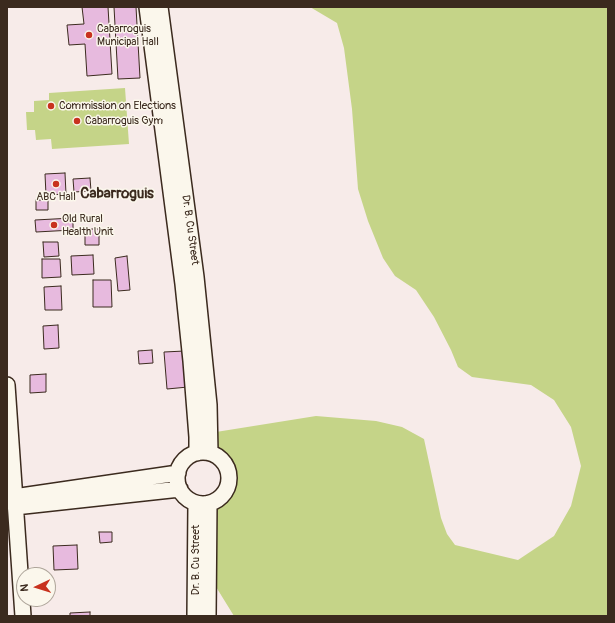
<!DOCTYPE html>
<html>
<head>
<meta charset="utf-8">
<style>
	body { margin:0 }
	#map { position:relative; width:615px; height:623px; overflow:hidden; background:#f7ebe9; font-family:Pangolin,sans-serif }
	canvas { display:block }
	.frame { position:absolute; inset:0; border:8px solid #3b2a1e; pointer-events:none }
	.north { position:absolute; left:16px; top:567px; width:40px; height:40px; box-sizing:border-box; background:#fbf7ec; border:1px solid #aea59a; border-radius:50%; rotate:266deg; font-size:11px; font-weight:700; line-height:16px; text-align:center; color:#3b2a1e }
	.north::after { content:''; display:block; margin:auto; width:14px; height:18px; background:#c8321e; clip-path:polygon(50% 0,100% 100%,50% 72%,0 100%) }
</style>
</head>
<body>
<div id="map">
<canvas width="615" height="623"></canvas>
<div class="frame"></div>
<div class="north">N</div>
</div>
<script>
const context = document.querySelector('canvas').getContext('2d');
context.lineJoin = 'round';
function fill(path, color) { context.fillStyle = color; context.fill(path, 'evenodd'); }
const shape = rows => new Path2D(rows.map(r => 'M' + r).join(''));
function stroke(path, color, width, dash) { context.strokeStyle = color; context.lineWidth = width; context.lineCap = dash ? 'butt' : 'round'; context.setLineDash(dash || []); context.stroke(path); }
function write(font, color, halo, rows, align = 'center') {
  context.font = font + ' Pangolin,sans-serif'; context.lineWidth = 3; context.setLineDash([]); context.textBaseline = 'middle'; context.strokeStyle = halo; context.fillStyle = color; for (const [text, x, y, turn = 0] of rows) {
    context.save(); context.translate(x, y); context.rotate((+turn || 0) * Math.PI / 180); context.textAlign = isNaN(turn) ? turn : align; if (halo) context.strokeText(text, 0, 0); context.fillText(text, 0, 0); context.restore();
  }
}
fill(shape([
	[310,7,608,7,608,616,234,616,213,582,216,501,225,491,229,478,225,465,216,456,216,432,316,416,376,421,402,427,424,439,441,518,447,534,455,545,518,560,554,536,571,506,581,466,571,427,554,400,531,385,472,377,458,367,451,350,434,317,416,290,395,276,383,258,368,221,358,189,352,109,344,48,337,23],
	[125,88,129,144,52,149,51,139,36,140,35,130,27,130,26,112,34,112,34,101,49,100,49,93]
]), '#c5d488');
const building = shape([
	[82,7,108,7,112,74,87,76,85,44,69,45,67,25,84,24,82,7],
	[114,7,136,7,140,78,118,79,114,7],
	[65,173,66,194,46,195,45,174,65,173],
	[90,178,91,191,74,192,73,179,90,178],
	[36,200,48,200,48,210,36,210,36,200],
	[73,218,73,230,36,232,35,220,73,218],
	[85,229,99,229,99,245,85,245,85,229],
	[43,242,58,242,59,256,44,257,43,242],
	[93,255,94,274,72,275,71,256,93,255],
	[127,256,130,290,118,291,115,258,127,256],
	[42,259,60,259,61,277,42,278,42,259],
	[93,280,111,280,112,307,93,307,93,280],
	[61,286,62,310,45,310,44,287,61,286],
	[58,325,59,348,44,349,43,326,58,325],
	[152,350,153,363,139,364,138,351,152,350],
	[185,351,188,387,167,389,164,352,185,351],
	[46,374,46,392,30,393,30,375,46,374],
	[99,532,112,532,112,542,100,543,99,532],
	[77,545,78,569,54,570,53,546,77,545],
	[90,612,90,616,70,616,70,613,90,612]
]);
fill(building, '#e7bade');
stroke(building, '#3b2a1e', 1);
const minor = shape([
	[147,7,183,284,191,361,197,437,197,453],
	[160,7,196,277,209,405,210,453],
	[7,385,23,616],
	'177 478a26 26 0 1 1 52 0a26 26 0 1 1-52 0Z',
	[14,497,178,473],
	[15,507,180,489],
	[195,616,196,503],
	[208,616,209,503]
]);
stroke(minor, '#3b2a1e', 18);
stroke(minor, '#fbf7ec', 15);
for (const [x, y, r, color] of [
	[89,35,4,"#c8321e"],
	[51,106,4,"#c8321e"],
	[77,121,4,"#c8321e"],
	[56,184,4,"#c8321e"],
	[54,225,4,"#c8321e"]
]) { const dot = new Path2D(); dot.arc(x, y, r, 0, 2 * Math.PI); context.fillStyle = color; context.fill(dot); stroke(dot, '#fbf7ec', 1.5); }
write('11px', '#3b2a1e', '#fbf7ec', [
	["Cabarroguis",97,29],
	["Municipal Hall",97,42],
	["Commission on Elections",59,106],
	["Cabarroguis Gym",85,121],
	["ABC Hall",56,197,"center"],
	["Old Rural",62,219],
	["Health Unit",62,232]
], 'left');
write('11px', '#3b2a1e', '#fbf7ec', [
	["Dr. B. Cu Street",190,230,82],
	["Dr. B. Cu Street",196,560,-90]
]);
write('bold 15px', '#3b2a1e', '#fbf7ec', [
	["Cabarroguis",117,194]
]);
</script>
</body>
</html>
